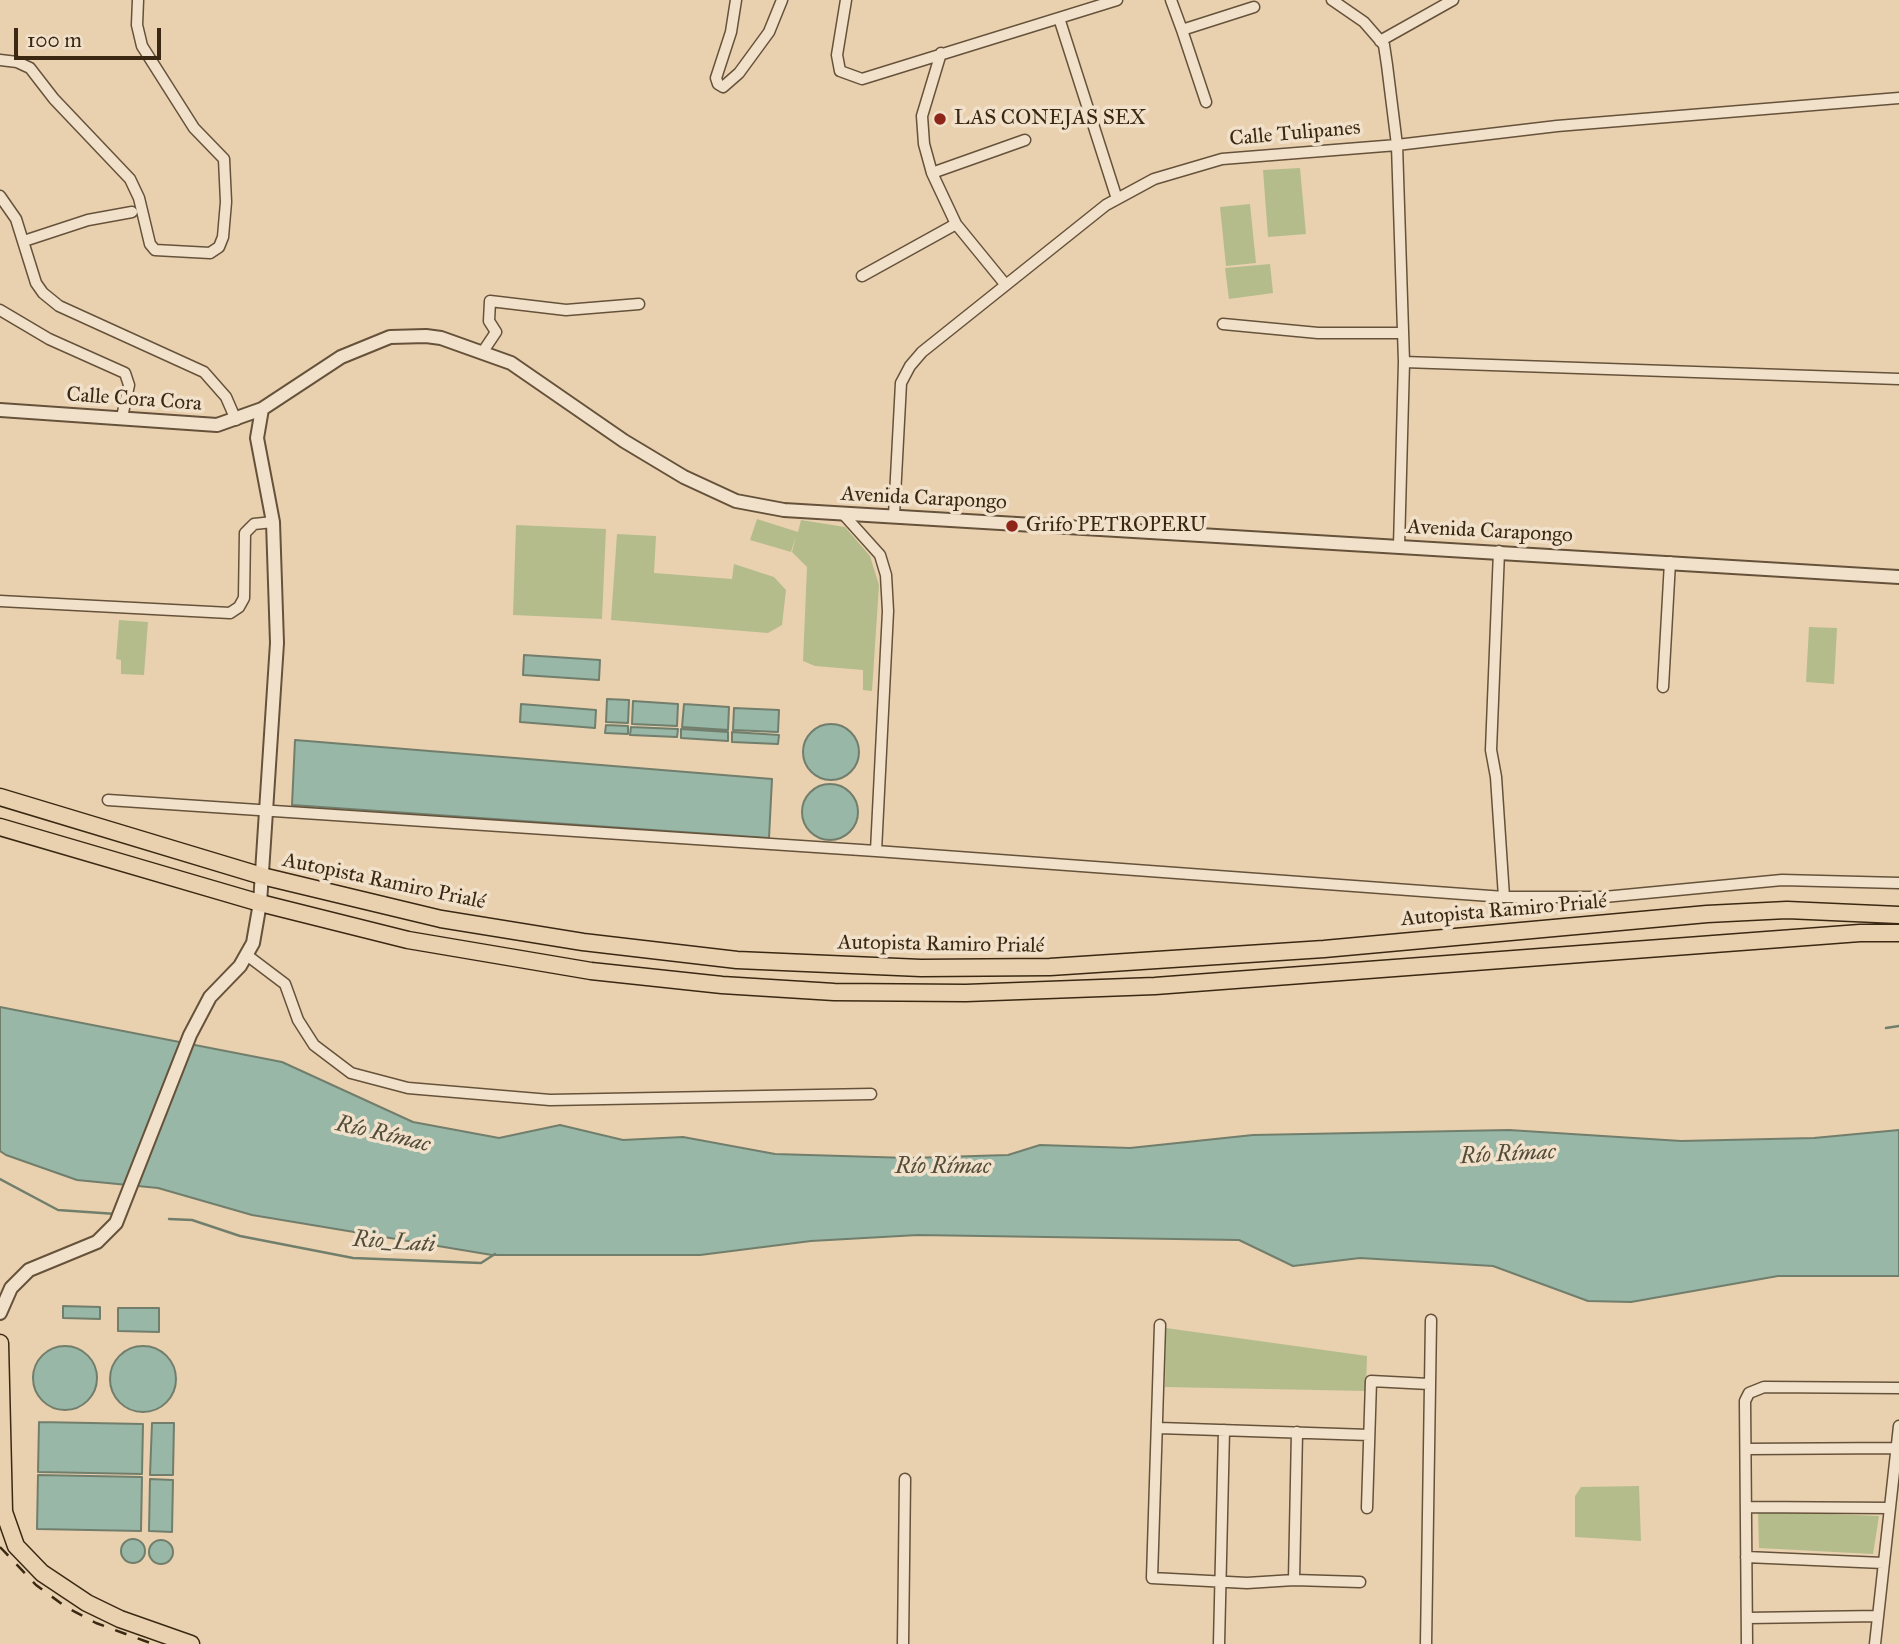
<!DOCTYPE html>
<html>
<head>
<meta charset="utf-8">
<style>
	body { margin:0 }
	#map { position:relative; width:1899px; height:1644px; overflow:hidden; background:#e9d1af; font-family:"IM FELL Great Primer",serif }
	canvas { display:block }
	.scale { position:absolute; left:14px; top:28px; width:147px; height:32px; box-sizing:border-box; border:4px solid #3a2813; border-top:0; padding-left:9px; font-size:21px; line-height:24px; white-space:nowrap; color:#3a2813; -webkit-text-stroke:5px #f1e1cb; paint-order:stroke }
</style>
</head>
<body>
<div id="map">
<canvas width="1899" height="1644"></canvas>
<div class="scale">100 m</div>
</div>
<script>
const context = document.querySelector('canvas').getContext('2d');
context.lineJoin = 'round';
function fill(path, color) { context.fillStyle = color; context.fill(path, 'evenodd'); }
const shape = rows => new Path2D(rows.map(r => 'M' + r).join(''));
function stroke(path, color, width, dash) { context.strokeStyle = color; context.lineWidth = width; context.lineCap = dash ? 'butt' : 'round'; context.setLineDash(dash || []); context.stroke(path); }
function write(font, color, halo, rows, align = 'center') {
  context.font = font + ' "IM FELL Great Primer",serif'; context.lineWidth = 7; context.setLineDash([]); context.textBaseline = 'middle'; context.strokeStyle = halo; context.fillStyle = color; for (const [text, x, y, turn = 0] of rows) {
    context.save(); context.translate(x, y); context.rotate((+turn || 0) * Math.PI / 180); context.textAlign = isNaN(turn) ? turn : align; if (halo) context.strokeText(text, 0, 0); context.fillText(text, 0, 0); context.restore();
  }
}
fill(shape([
	[1300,168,1306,234,1268,237,1263,170],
	[1250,204,1256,263,1226,266,1220,207],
	[1270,264,1273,293,1229,299,1225,268],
	[757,519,798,532,801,520,845,527,870,556,879,585,872,691,863,690,863,670,815,666,803,661,807,567,792,552,796,536,791,552,750,540],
	[516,525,606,529,602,619,513,615],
	[617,534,656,536,654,573,732,579,734,564,774,577,786,590,782,625,768,633,611,620],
	[119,620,148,622,144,675,121,674,121,660,116,659],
	[1809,627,1837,628,1834,684,1806,682],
	[1166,1328,1367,1356,1366,1391,1165,1387],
	[1639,1486,1641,1541,1575,1537,1575,1496,1581,1487],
	[1758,1511,1879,1516,1873,1554,1759,1548]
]), '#b4bc8c');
const water = shape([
	[524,655,600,660,599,680,523,675,524,655],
	[607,699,629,700,628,723,606,722,607,699],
	[633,701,678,704,677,726,632,724,633,701],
	[521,704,596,710,595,728,520,722,521,704],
	[684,704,729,707,728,730,682,727,684,704],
	[734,708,779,710,778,732,733,730,734,708],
	'803 752a28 28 0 1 1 56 0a28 28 0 1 1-56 0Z',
	[606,725,628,726,628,734,605,733,606,725],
	[631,727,678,729,677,737,630,735,631,727],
	[681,729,728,732,728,741,681,738,681,729],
	[732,732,779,735,778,744,732,742,732,732],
	[295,740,772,779,769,838,292,805,295,740],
	'802 812a28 28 0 1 1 56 0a28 28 0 1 1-56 0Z',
	[0,1007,282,1062,413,1122,499,1138,560,1125,623,1140,683,1137,775,1154,909,1158,1008,1155,1040,1145,1130,1148,1253,1135,1509,1130,1681,1141,1814,1138,1899,1130,1899,1276,1778,1276,1631,1302,1588,1301,1493,1266,1360,1258,1293,1266,1239,1240,918,1235,811,1241,700,1255,492,1255,252,1215,158,1188,77,1180,6,1155,0,1151,0,1007],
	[63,1306,100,1307,100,1319,63,1318,63,1306],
	[118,1308,159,1308,159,1332,118,1331,118,1308],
	'33 1378a32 32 0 1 1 64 0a32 32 0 1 1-64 0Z',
	'110 1379a33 33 0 1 1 66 0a33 33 0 1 1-66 0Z',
	[39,1422,143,1424,142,1474,38,1472,39,1422],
	[152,1423,174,1423,173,1475,150,1475,152,1423],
	[38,1475,142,1477,141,1531,37,1529,38,1475],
	[150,1479,173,1480,172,1532,149,1531,150,1479],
	'121 1551a12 12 0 1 1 24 0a12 12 0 1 1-24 0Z',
	'149 1552a12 12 0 1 1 24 0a12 12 0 1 1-24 0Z'
]);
fill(water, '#98b7a7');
stroke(water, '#727e6c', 2);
stroke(shape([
	[1886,1028,1899,1026],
	[0,1179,58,1210,116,1214],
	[169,1219,192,1220,240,1236,353,1258,481,1263,495,1254]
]), '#727e6c', 2.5);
const minor = shape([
	[736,0,731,32,716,78,718,84,723,87,739,73,769,32,782,0],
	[846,0,837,55,840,71,862,79,1117,0],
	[1171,0,1182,30,1254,7],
	[1332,0,1364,22,1384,45,1387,65,1397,145,1404,362,1399,546],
	[1059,18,1117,199],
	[1182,30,1206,102],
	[1380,41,1453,0],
	[941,53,922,116,924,144,932,173,956,224,1005,284],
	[0,60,17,62,30,68,54,99,130,179,139,198,150,244,155,250,210,253,219,247,223,237,226,202,224,159,194,128,142,46,137,25,138,0],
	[932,173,1025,140],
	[0,196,16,219,36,283,43,293,59,306,204,372,226,397,236,420],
	[24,241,88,220,132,212],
	[862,276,956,224],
	[0,310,49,339,125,373,129,385,122,417],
	[1223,324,1318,333,1403,333],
	[482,353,496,332,489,321,490,301,566,310,639,304],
	[1404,362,1899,379],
	[844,515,880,555,886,575,888,611,876,851],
	[894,515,901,383,910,366,922,352,1106,205,1154,179,1222,159,1397,145,1557,126,1899,98],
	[1499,551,1491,750,1496,777,1504,897],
	[0,601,230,613,239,607,244,598,245,533,254,524,273,522],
	[1663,687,1670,562],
	[108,800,876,851,1504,897,1604,897,1782,880,1899,883],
	[248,956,285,984,298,1020,314,1045,351,1073,408,1088,550,1100,871,1094],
	[1160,1325,1152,1578,1247,1583,1294,1580,1360,1582],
	[1159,1428,1369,1435],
	[1747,1449,1896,1448],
	[1748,1507,1889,1508],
	[1367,1508,1371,1381,1429,1384],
	[1746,1557,1883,1563],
	[1294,1580,1297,1432],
	[1747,1618,1878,1616],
	[903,1644,905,1479],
	[1219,1644,1224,1430],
	[1426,1644,1431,1320],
	[1747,1644,1745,1401,1749,1393,1764,1387,1899,1388],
	[1875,1644,1899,1426]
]);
const tertiary = shape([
	[0,410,217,425,262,409,341,357,390,337,426,336,441,338,511,363,624,441,684,477,736,501,784,510,1899,577],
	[0,1313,11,1288,29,1270,97,1242,116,1223,190,1035,210,997,240,966,253,943,260,903,277,643,273,522,257,438,262,409]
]);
const trunk = shape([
	[0,797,262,876,441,919,583,942,737,960,921,968,1050,967,1324,949,1707,914,1787,910,1899,915],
	[0,827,260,903,408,940,591,971,722,985,834,992,966,993,1155,986,1860,933,1899,933],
	[0,1343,4,1512,16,1546,42,1573,87,1603,120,1619,191,1644]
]);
stroke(minor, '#66523a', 13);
stroke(tertiary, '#66523a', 16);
stroke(trunk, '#3a2813', 19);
stroke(minor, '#f1e1cb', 10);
stroke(tertiary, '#f1e1cb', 12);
stroke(trunk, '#e9d1af', 16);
stroke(shape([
	[0,1547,36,1585,66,1607,96,1623,153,1644]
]), '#3a2813', 2.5, [12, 12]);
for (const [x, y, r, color] of [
	[940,119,7,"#8f2418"],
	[1012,526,7,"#8f2418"]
]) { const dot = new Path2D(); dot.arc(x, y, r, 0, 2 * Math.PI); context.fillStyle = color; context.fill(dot); stroke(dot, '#f1e1cb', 2.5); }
write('21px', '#3a2813', '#f1e1cb', [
	["LAS CONEJAS SEX",954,119],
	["Grifo PETROPERU",1026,526]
], 'left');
write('21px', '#3a2813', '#f1e1cb', [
	["Calle Tulipanes",1295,134,-5],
	["Calle Cora Cora",134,400,4],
	["Avenida Carapongo",924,499,3],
	["Avenida Carapongo",1490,532,3],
	["Autopista Ramiro Prialé",384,882,12],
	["Autopista Ramiro Prialé",1504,911,-5],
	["Autopista Ramiro Prialé",941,945,1]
]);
write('italic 23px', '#524c38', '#f1e1cb', [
	["Río Rímac",383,1135,13],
	["Río Rímac",1508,1155,-3],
	["Río Rímac",943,1167],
	["Rio_Lati",394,1243,4]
]);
</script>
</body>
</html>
